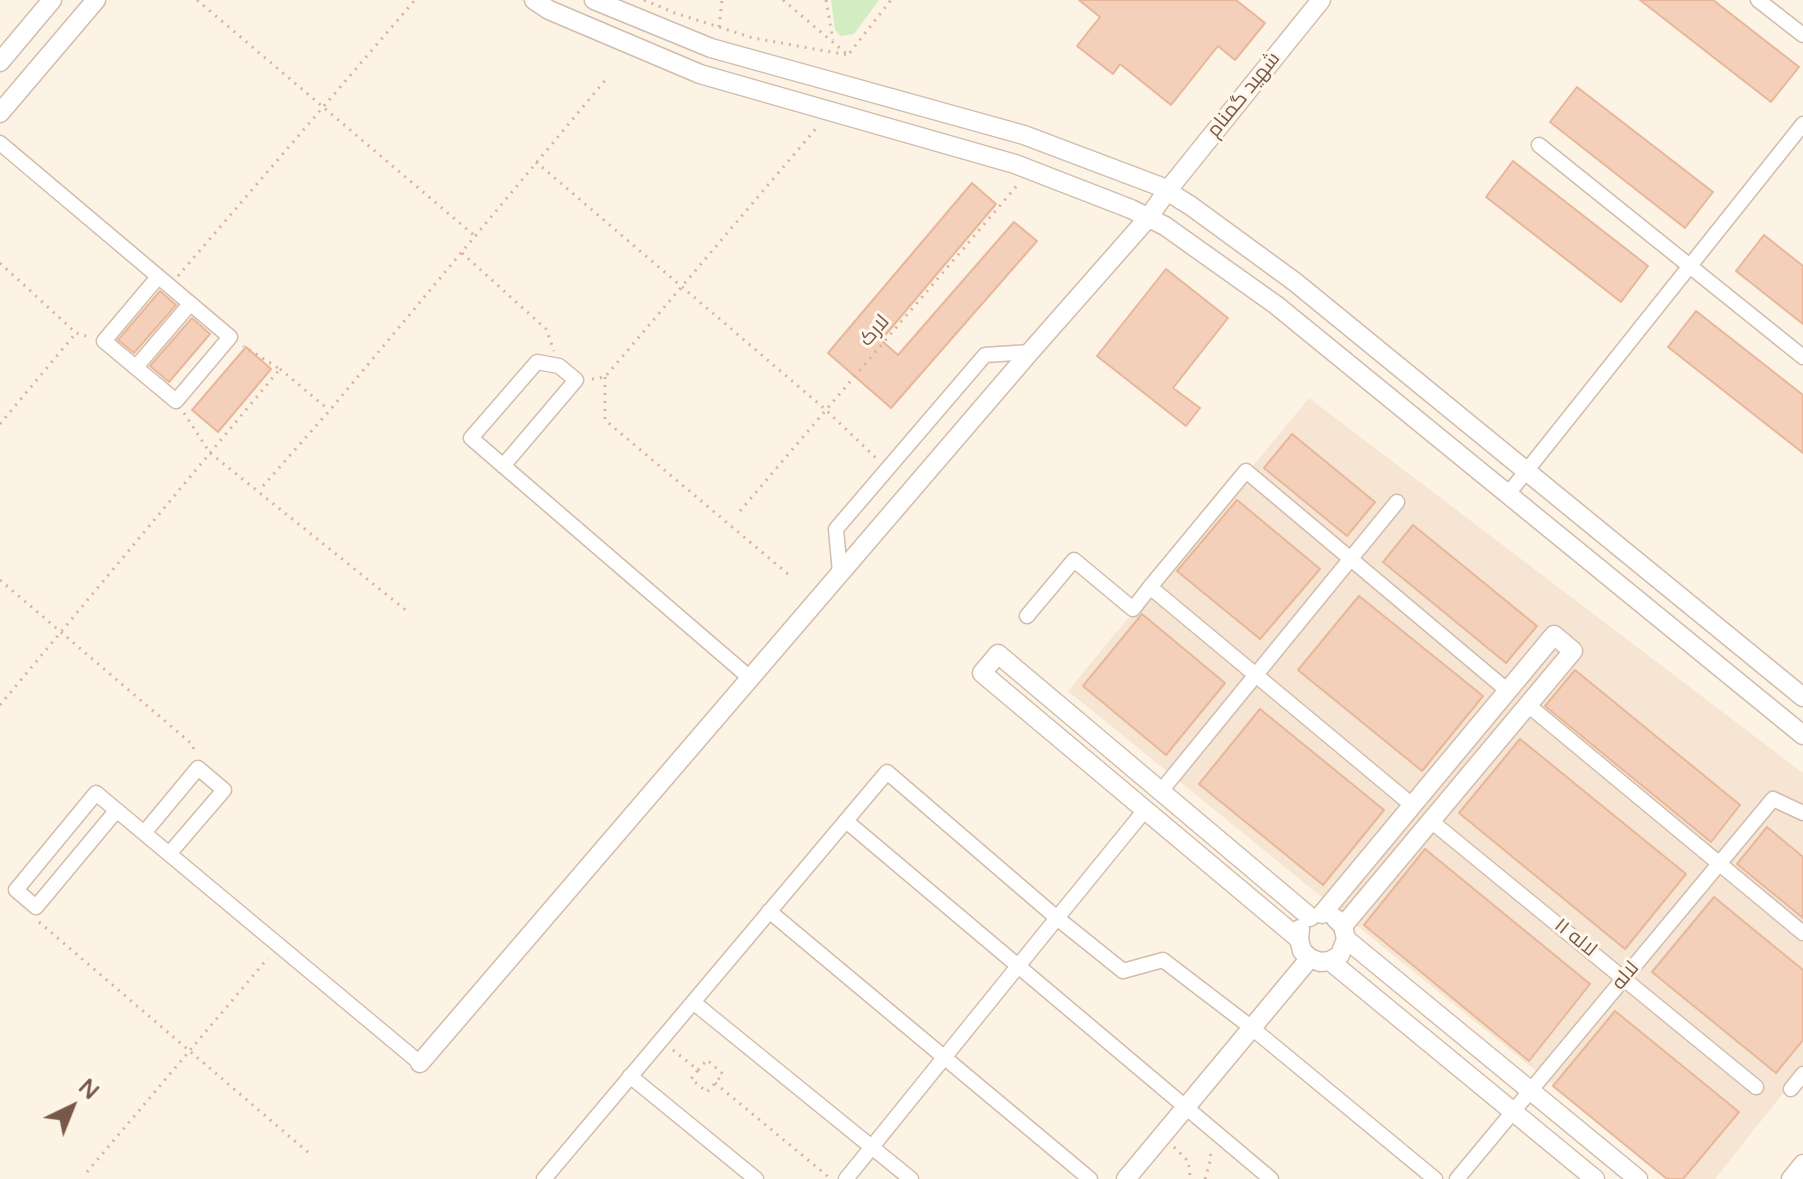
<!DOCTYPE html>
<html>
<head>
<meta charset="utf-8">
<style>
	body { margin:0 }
	#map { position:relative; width:1803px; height:1179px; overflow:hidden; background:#fdf3e4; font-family:"Varela Round",sans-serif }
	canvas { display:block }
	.north { position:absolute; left:32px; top:1067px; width:80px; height:80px; -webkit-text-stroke:6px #fff7eb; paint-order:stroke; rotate:43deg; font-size:22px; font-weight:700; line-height:32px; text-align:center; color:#785848 }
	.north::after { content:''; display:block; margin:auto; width:28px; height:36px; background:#785848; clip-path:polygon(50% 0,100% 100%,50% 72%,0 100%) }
</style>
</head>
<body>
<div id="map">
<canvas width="1803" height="1179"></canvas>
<div class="north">N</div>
</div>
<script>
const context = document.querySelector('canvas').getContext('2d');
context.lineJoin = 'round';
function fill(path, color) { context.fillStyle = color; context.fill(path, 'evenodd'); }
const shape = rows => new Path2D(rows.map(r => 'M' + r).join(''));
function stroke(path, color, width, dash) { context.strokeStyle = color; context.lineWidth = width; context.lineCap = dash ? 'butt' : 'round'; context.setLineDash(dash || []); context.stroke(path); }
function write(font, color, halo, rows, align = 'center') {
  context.font = font + ' "Varela Round",Cairo,sans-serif'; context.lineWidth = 6; context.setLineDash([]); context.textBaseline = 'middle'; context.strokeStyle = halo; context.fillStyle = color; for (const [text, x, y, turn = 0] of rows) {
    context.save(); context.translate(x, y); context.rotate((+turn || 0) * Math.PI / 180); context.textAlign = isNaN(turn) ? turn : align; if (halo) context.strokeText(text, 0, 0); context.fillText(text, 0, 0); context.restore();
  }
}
fill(shape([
	[1309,398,1803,773,1803,1068,1715,1179,1669,1179,1068,691]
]), '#f6e5d2');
fill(shape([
	[831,0,879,0,854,34,841,36,835,30]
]), '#d4ecc1');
const building = shape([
	[1079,0,1236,0,1265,23,1235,60,1218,46,1171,105,1120,64,1113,74,1077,46,1100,17,1079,0],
	[1640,0,1713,0,1799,67,1771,102,1640,0],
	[1577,87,1713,192,1685,228,1550,122,1577,87],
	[1513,161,1648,266,1621,302,1486,197,1513,161],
	[972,183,996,204,881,340,898,355,1014,222,1037,241,891,408,828,353,972,183],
	[1764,235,1803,266,1803,324,1736,271,1764,235],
	[1166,269,1228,318,1173,388,1200,408,1186,426,1097,356,1166,269],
	[160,291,176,305,134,353,118,340,160,291],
	[1696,311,1803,395,1803,453,1668,347,1696,311],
	[192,318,210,334,169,382,150,366,192,318],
	[246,347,271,369,218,432,192,410,246,347],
	[1292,434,1375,502,1347,536,1264,468,1292,434],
	[1237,500,1320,569,1260,639,1177,571,1237,500],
	[1413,525,1537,626,1506,663,1383,562,1413,525],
	[1359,596,1483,696,1422,771,1298,670,1359,596],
	[1142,614,1225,683,1166,755,1083,686,1142,614],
	[1575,670,1740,805,1711,842,1545,706,1575,670],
	[1260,709,1384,810,1323,885,1199,784,1260,709],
	[1520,739,1686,874,1625,949,1459,813,1520,739],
	[1767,827,1803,857,1803,918,1737,864,1767,827],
	[1425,849,1590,984,1529,1061,1364,925,1425,849],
	[1714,897,1803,970,1803,1040,1776,1073,1652,972,1714,897],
	[1615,1011,1739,1112,1683,1179,1667,1179,1553,1086,1615,1011]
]);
fill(building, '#f4d0ba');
stroke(building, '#e8b699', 2);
const minor = shape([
	[1758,0,1803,35],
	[0,143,230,337,176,401,104,341,158,277],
	[1539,145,1803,357],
	[136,367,190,304],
	[503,466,576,380,559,366,537,362,471,438,750,678],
	[1508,494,1803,124],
	[840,573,836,529,985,355,1030,352],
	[1027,616,1074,560,1133,609,1150,587],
	[1528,705,1803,933],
	[1161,791,1397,502],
	[1412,805,1150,587,1246,471,1508,691],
	[116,811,36,907,16,890,96,793,420,1063],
	[846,821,1271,1179],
	[1431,821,1756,1087],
	[144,833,198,768,224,790,169,854],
	[769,911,1090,1179],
	[693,1002,911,1179],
	[630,1076,756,1179],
	[1791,1089,1803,1074],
	[544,1179,887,772,1057,918,1145,810],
	[846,1179,1057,918,1123,971,1163,960,1252,1028,1435,1179],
	[1457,1179,1773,799,1803,813]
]);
const tertiary = shape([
	[534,0,549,10,700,74,1015,164,1131,209,1165,226,1276,305,1803,735],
	[594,0,711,48,1024,135,1159,186,1191,206,1295,282,1803,697],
	[0,62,52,0],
	[0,113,96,0],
	[1322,914,1554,635,1573,651,1343,926],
	[1300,929,1299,939,1302,951,1310,958,1320,962,1330,961,1595,1179],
	[1299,939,982,673,998,654,1310,917],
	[1346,939,1638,1179],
	[1330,961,1340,955,1346,939,1343,926,1335,918],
	[420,1063,1030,352,1148,218,1167,191,1321,0],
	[1126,1179,1310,958],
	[1791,1179,1803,1164]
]);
stroke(minor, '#d2bcac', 17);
stroke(tertiary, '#d2bcac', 21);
stroke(shape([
	[197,0,475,236],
	[644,0,675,13,753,38,848,55],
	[783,0,848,55,891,0],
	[826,0,833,40],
	[719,27,722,0],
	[536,162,826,410,876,458],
	[462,253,546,329,554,351],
	[0,263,76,333,89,337],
	[178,276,415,0],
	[280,369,329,410],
	[605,377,605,420,788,574],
	[592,379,605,377,819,125],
	[184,413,210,453,407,611],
	[0,424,76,333],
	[263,486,330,410,607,78],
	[740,511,1020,182],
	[0,580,193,745,194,753],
	[0,705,280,369,243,346],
	[39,922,310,1154],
	[673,1050,698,1070,707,1060,723,1074,707,1092,691,1079,698,1070],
	[715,1083,831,1179],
	[1174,1147,1188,1161,1190,1173,1189,1179],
	[87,1172,268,958],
	[1205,1179,1211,1158,1210,1149]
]), '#dab39d', 3, [2, 6]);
stroke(minor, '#fff', 14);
stroke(tertiary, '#fff', 18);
write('20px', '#785848', '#fff7eb', [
	["شهید گمنام",1244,95,-51],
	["لارک",875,331,-49],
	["لاله ۱۱",1575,938,39],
	["لاله",1626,976,-50]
]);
</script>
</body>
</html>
